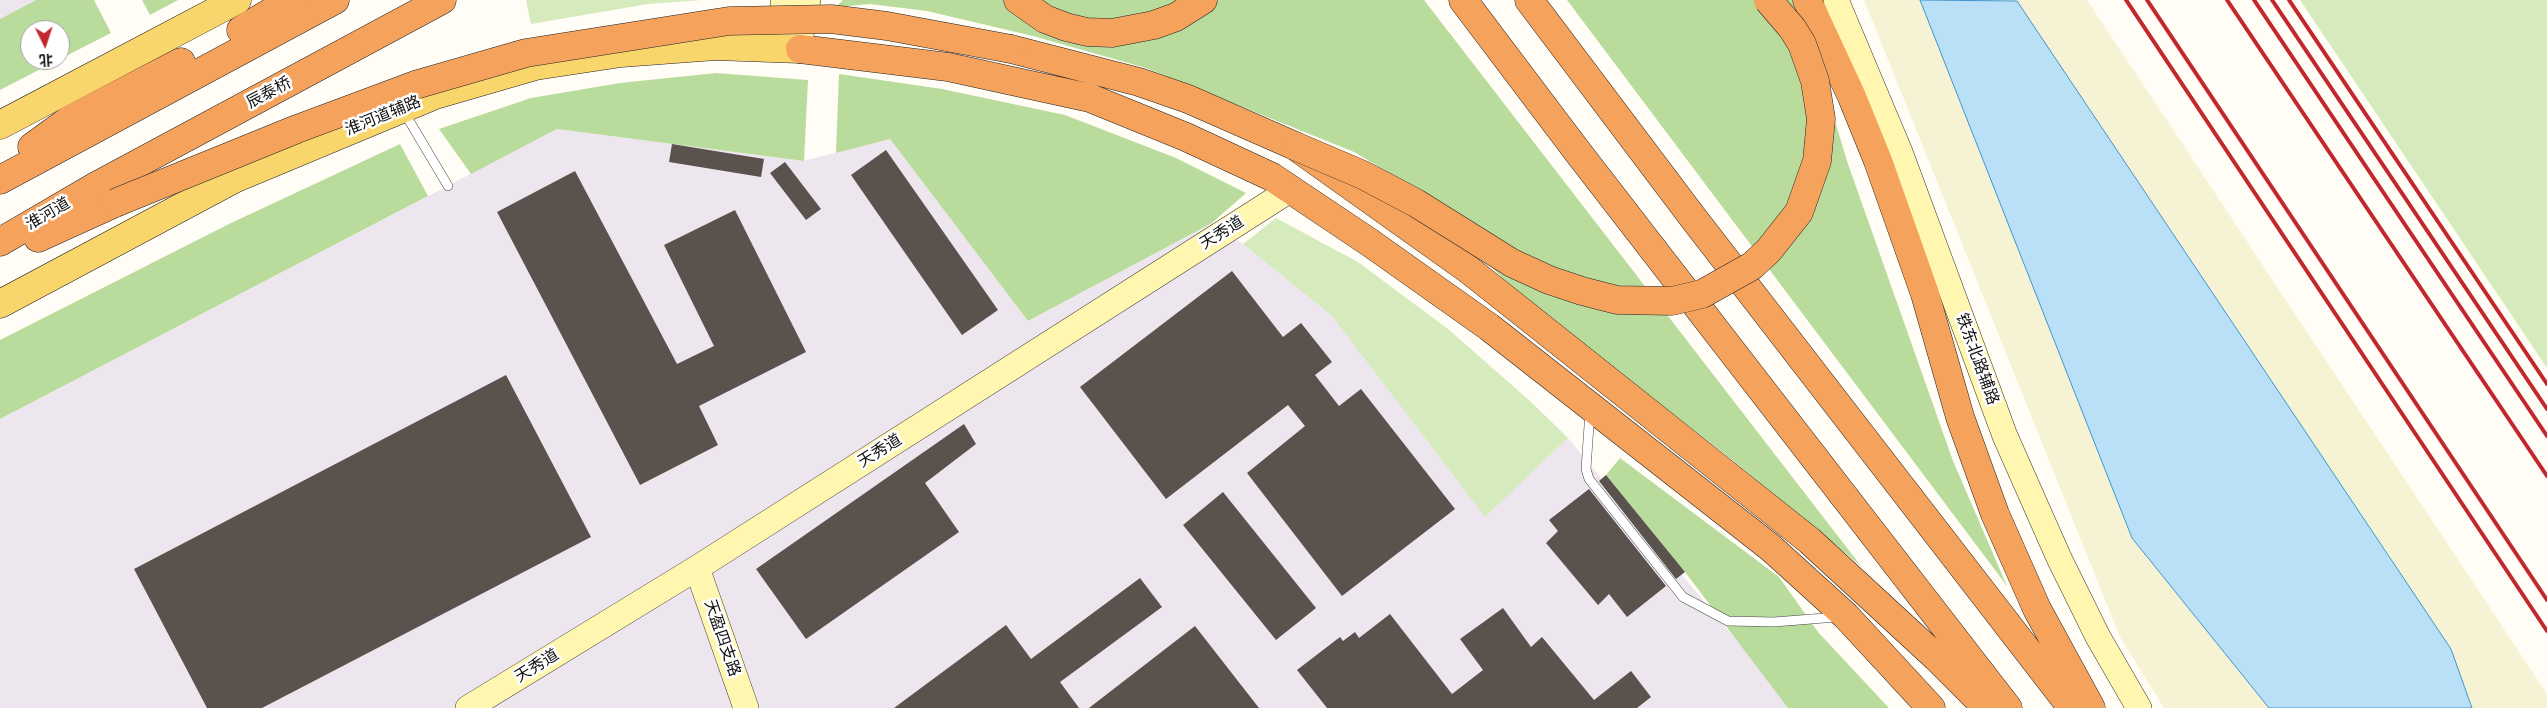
<!DOCTYPE html>
<html>
<head>
<meta charset="utf-8">
<style>
	body { margin:0 }
	#map { position:relative; width:2547px; height:708px; overflow:hidden; background:#fffdf5; font-family:"Zilla Slab","Noto Sans SC",serif }
	canvas { display:block }
	.north { position:absolute; left:20px; top:20px; width:50px; height:50px; box-sizing:border-box; background:#fff; border:1px solid #a0a0a0; border-radius:50%; rotate:176deg; font-size:14px; font-weight:700; line-height:20px; text-align:center; color:#111 }
	.north::after { content:''; display:block; margin:auto; width:18px; height:22px; background:#c4262e; clip-path:polygon(50% 0,100% 100%,50% 72%,0 100%) }
</style>
</head>
<body>
<div id="map">
<canvas width="2547" height="708"></canvas>
<div class="north">北</div>
</div>
<script>
const context = document.querySelector('canvas').getContext('2d');
context.lineJoin = 'round';
function fill(path, color) { context.fillStyle = color; context.fill(path, 'evenodd'); }
const shape = rows => new Path2D(rows.map(r => 'M' + r).join(''));
function stroke(path, color, width, dash) { context.strokeStyle = color; context.lineWidth = width; context.lineCap = dash ? 'butt' : 'round'; context.setLineDash(dash || []); context.stroke(path); }
function write(font, color, halo, rows, align = 'center') {
  context.font = font + ' "Zilla Slab","Noto Sans SC",serif'; context.lineWidth = 5; context.setLineDash([]); context.textBaseline = 'middle'; context.strokeStyle = halo; context.fillStyle = color; for (const [text, x, y, turn = 0] of rows) {
    context.save(); context.translate(x, y); context.rotate((+turn || 0) * Math.PI / 180); context.textAlign = isNaN(turn) ? turn : align; if (halo) context.strokeText(text, 0, 0); context.fillText(text, 0, 0); context.restore();
  }
}
fill(shape([
	[0,0,36,0,0,19],
	[557,129,803,161,890,139,1028,321,1212,223,1243,244,1332,316,1485,516,1568,438,1768,678,1791,708,0,708,0,419]
]), '#eee6ef');
fill(shape([
	[1864,0,2087,0,2547,694,2547,708,2164,708,2120,637]
]), '#f6f3d4');
fill(shape([
	[526,0,702,0,648,4,531,24],
	[2300,0,2547,0,2547,368],
	[1276,218,1358,262,1448,329,1530,401,1568,438,1485,517,1332,316,1243,244]
]), '#d5ebbd');
fill(shape([
	[36,0,94,0,111,33,60,59,60,30,30,30,30,60,58,60,0,90,0,19],
	[142,0,178,0,150,15],
	[843,0,1424,0,1861,566,1731,459,1515,291,1415,188,1354,152,1146,68,1033,36,927,11,870,4,836,7],
	[1567,0,1798,0,1848,164,1953,461,2007,586],
	[716,73,808,80,804,161,557,129,471,174,439,129,531,98,620,83],
	[839,74,942,89,1065,115,1176,158,1246,193,1212,223,1028,321,890,139,836,153],
	[400,144,428,196,0,419,0,340,229,224],
	[1620,458,1779,577,1818,632,1889,708,1788,708,1685,572,1606,475]
]), '#b9dc9c');
const water = shape([
	[1920,0,2017,1,2451,649,2472,708,2269,708,2132,538,1920,0]
]);
fill(water, '#b9e0f7');
stroke(water, '#3f96cf', 1);
fill(shape([
	[672,144,764,159,761,177,669,162],
	[886,150,998,310,962,335,851,175],
	[785,162,821,209,806,220,770,173],
	[575,171,677,364,714,346,664,245,735,210,806,352,699,406,718,445,640,485,497,212],
	[1232,271,1283,337,1301,323,1332,362,1315,375,1339,406,1361,389,1455,509,1342,596,1247,473,1305,426,1288,405,1166,499,1080,387],
	[506,375,591,537,262,708,207,708,134,569],
	[964,424,976,444,925,483,959,532,806,639,756,569],
	[1606,475,1685,572,1676,579,1599,481],
	[1589,489,1666,586,1627,617,1609,594,1598,605,1546,543,1558,531,1549,520],
	[1223,492,1316,608,1276,640,1183,525],
	[1140,578,1162,607,1060,682,1079,708,894,708,1006,625,1031,659],
	[1503,608,1531,647,1542,637,1594,700,1631,671,1651,697,1637,708,1327,708,1297,670,1340,637,1343,641,1355,632,1359,638,1390,614,1452,694,1483,670,1460,639],
	[1195,626,1259,708,1089,708]
]), '#5a524d');
const lane = shape([
	[404,112,448,186],
	[1590,411,1586,469,1589,479,1683,597,1728,621,1774,622,1837,617]
]);
const secondary = shape([
	[783,0,784,40],
	[1836,0,1900,152,2005,436,2059,558,2098,637,2139,708],
	[800,49,803,13,808,0],
	[697,568,746,708],
	[468,708,697,568,1290,190]
]);
const primary = shape([
	[0,125,237,0],
	[0,304,236,178,435,95,535,66,621,53,715,46,800,49]
]);
const highway = shape([
	[1018,0,1045,19,1066,27,1087,32,1112,33,1154,25,1176,17,1203,0],
	[1463,0,1577,151,2008,708],
	[1529,0,1691,215,2072,708],
	[1807,0,1852,97,1878,161,1925,294,1960,417,1995,514,2037,609,2091,708],
	[241,30,291,0],
	[800,49,948,67,1090,98,1186,137,1272,177,1369,242,1489,327,1771,548,1846,616,1931,708],
	[1011,49,1139,82,1188,99,1295,146,1469,270,1810,541,1937,658,1987,708],
	[32,147,69,120,181,62],
	[0,180,335,0],
	[38,238,115,203],
	[0,242,96,186,442,0]
]);
stroke(lane, '#444', 10);
stroke(secondary, '#333', 26);
stroke(primary, '#222', 29);
stroke(highway, '#222', 29);
stroke(lane, '#fff', 9);
stroke(secondary, '#fff6b0', 25);
stroke(primary, '#f9d66b', 28);
stroke(highway, '#f5a25d', 28);
stroke(shape([
	[2126,0,2547,631],
	[2147,0,2547,600],
	[2227,0,2547,476],
	[2254,0,2547,436],
	[2272,0,2547,409],
	[2289,0,2547,384]
]), '#c4262e', 4);
const highwayBridge = shape([
	[1295,146,1363,175,1416,203,1512,263,1549,280,1582,291,1617,300,1672,301,1702,294,1752,266,1769,250,1799,212,1817,161,1821,119,1815,81,1802,44,1792,28,1768,0],
	[115,203,297,129,415,85,526,53,729,21,831,19,887,26,1011,49]
]);
stroke(highwayBridge, '#222', 29, []);
stroke(highwayBridge, '#f5a25d', 28);
write('16px', '#111', '#fff', [
	["辰泰桥",269,93,-28],
	["淮河道辅路",383,116,-22],
	["淮河道",48,214,-30],
	["天秀道",1222,233,-32],
	["铁东北路辅路",1977,359,70],
	["天秀道",880,451,-32],
	["天盈四支路",722,638,71],
	["天秀道",537,666,-32]
]);
</script>
</body>
</html>
